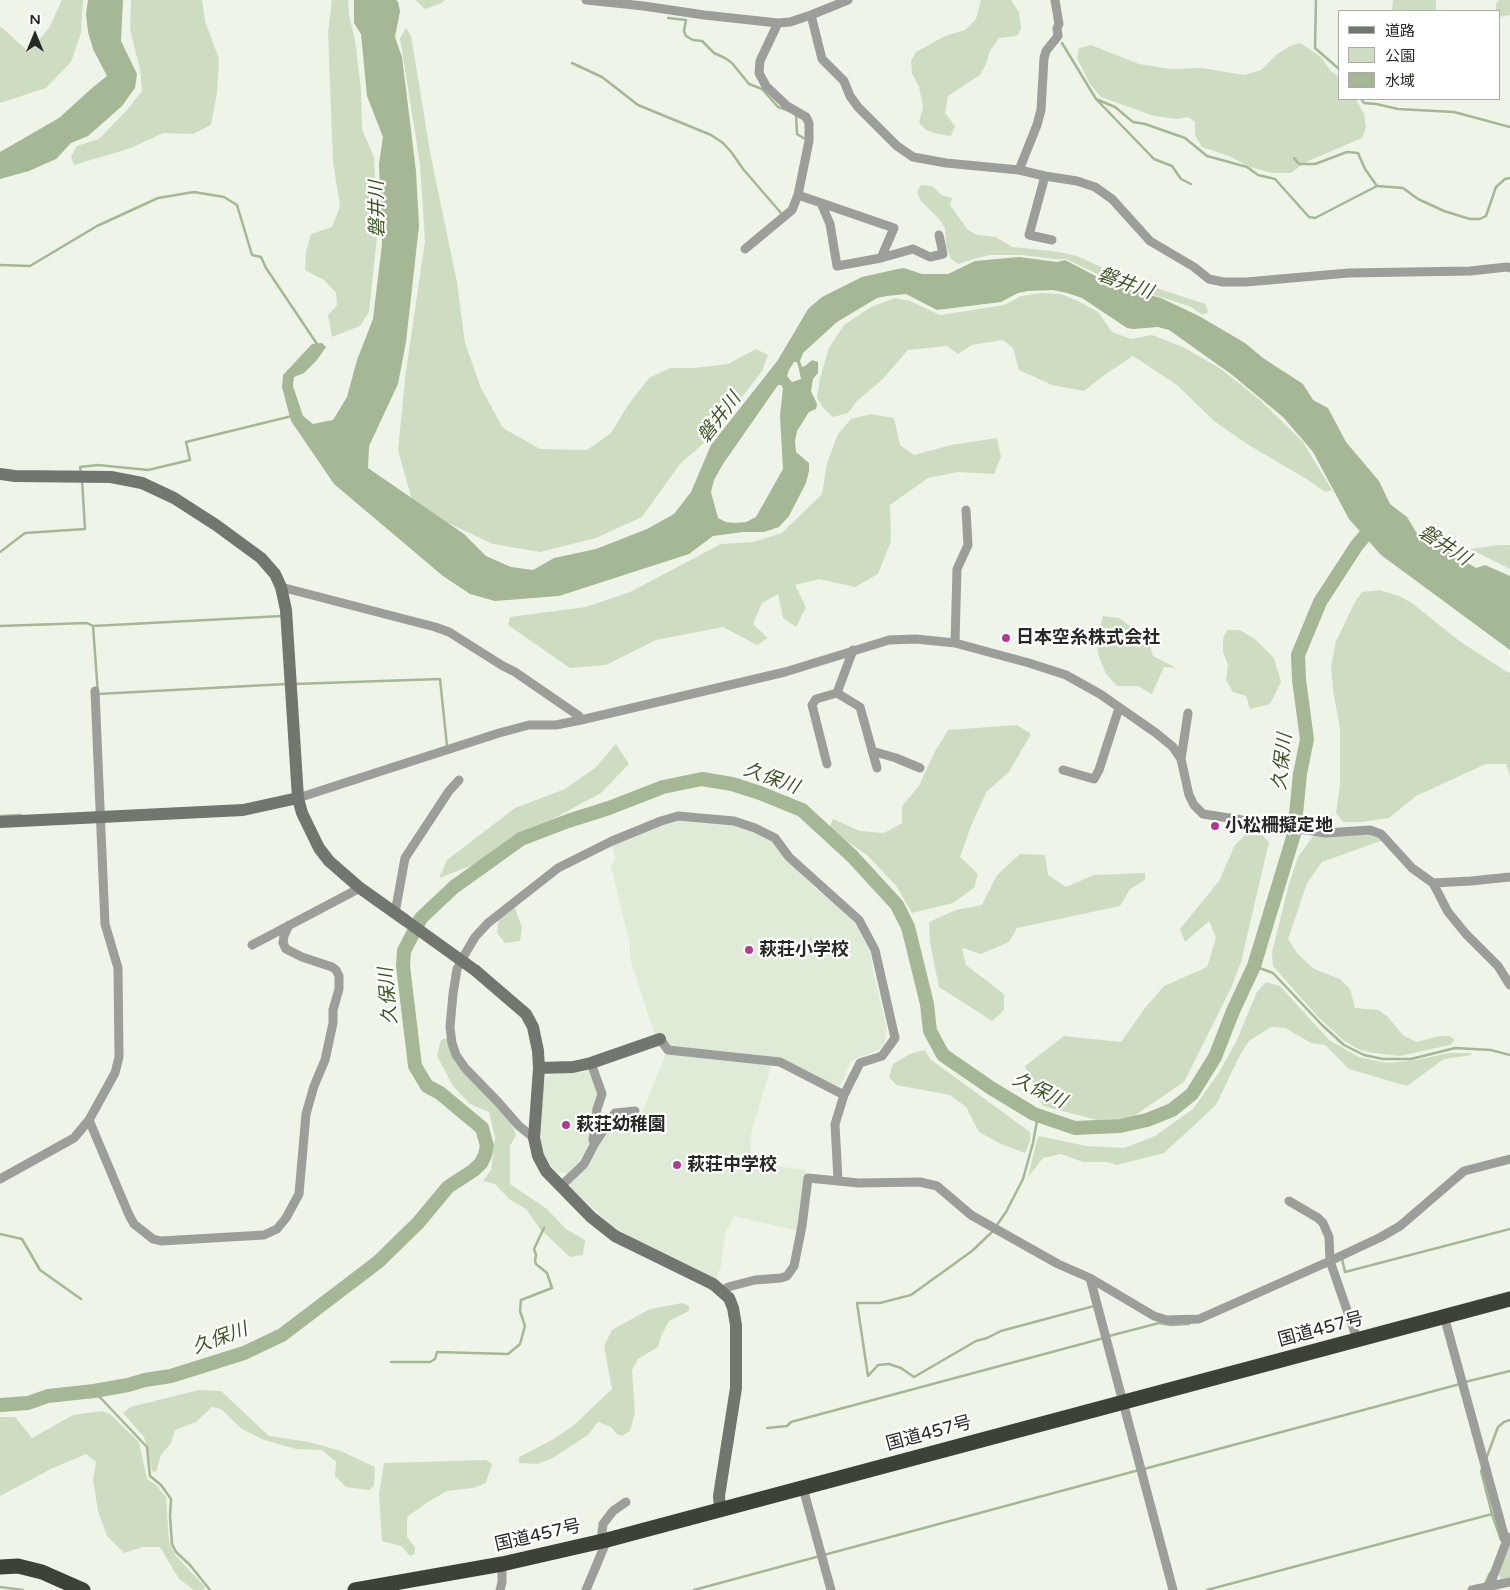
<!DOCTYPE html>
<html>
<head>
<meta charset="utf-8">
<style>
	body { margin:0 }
	#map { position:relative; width:1510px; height:1590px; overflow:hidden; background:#eef5e8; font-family:"Varela Round","Noto Sans JP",sans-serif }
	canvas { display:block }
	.legend { position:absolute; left:1338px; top:10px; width:162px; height:90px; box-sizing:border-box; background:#fff; border:1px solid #a9a9a8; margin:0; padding:6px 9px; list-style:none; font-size:15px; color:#272925 }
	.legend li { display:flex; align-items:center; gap:10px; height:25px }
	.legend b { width:25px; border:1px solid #a9a9a8 }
	.north { position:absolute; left:10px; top:10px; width:50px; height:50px; -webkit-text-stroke:4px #fff; paint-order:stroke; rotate:0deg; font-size:14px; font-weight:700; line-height:20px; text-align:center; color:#272925 }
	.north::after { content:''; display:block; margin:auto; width:18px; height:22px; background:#272925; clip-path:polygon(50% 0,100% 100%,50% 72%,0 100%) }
</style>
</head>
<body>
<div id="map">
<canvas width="1510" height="1590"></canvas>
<ul class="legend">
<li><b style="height:6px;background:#71766e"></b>道路</li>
<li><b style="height:14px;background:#ceddc2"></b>公園</li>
<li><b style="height:14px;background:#a5b795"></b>水域</li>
</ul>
<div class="north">N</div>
</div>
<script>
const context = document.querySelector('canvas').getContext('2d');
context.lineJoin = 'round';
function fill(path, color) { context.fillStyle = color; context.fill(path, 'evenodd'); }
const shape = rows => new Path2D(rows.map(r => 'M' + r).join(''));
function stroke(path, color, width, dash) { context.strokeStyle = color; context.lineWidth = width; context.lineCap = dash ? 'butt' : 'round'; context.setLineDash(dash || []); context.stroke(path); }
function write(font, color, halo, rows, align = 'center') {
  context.font = font + ' "Varela Round","Noto Sans JP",sans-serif'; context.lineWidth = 4.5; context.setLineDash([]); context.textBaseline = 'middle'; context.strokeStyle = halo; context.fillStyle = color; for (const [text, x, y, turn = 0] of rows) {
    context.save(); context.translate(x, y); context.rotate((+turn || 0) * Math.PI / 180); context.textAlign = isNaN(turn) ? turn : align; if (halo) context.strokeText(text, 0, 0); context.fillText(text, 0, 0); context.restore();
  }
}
fill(shape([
	[677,820,730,824,752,829,774,843,786,857,816,889,838,906,858,927,871,955,872,967,887,1031,884,1045,878,1050,857,1058,851,1061,840,1086,833,1088,779,1058,661,1046,654,1033,630,958,630,945,611,866,615,859,612,846,654,826],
	[666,1054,733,1061,772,1063,751,1134,750,1144,753,1163,806,1170,798,1231,734,1216,725,1234,721,1266,716,1278,645,1245,615,1228,569,1187,571,1182,587,1166,617,1115,642,1113],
	[591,1069,598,1092,594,1106,589,1144,579,1161,567,1173,556,1173,543,1154,540,1140,543,1081,552,1074,582,1072]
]), '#e0ebd7');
fill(shape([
	[62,0,83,0,81,33,71,62,46,88,0,103,0,26,29,52,49,28],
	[131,0,202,0,205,21,219,59,217,93,211,125,193,134,163,133,131,148,74,165,71,157,77,146,99,139,127,110,142,91,140,69,130,30],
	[332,0,348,0,349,15,355,40,361,89,362,129,374,157,377,237,369,312,360,326,332,337,328,315,337,305,336,293,324,280,305,270,306,252,311,234,332,227,340,206,333,162,328,32],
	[415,0,445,0,442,3,425,9],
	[981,0,1011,0,1019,12,1021,29,1017,36,999,38,990,51,986,64,980,75,948,96,945,113,955,126,951,136,938,134,926,130,919,123,923,107,919,87,912,73,911,61,916,52,945,36,965,30,976,19],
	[1393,0,1436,0,1436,11,1392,11],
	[1499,0,1510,0,1510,15,1499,17,1499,11,1496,11,1496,4],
	[406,28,411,36,431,157,457,282,465,343,481,388,503,428,540,449,587,450,611,433,628,405,649,378,670,368,694,368,728,364,756,349,768,355,762,371,749,388,705,442,680,464,642,517,596,538,540,552,493,544,414,507,398,450,406,371,425,241,420,164,400,38],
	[1300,43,1320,56,1331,71,1339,77,1339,99,1356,99,1364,114,1366,127,1362,138,1306,162,1291,173,1272,173,1250,167,1229,156,1202,147,1195,135,1195,122,1188,117,1177,119,1154,116,1101,97,1090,84,1077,58,1079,48,1091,45,1139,64,1170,69,1202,68,1244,75,1261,70,1276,55,1290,46],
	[925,185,934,187,941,195,952,198,950,205,968,230,977,235,996,237,1012,247,1053,251,1077,256,1123,277,1205,304,1208,311,1206,314,1201,314,1191,307,1167,299,1122,286,1066,259,1054,259,1022,255,990,255,977,258,958,264,951,259,946,246,945,228,939,219,920,200,917,192,920,186],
	[1042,293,1061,294,1078,301,1098,312,1112,332,1131,339,1152,335,1183,347,1221,369,1260,400,1303,442,1332,490,1325,492,1308,480,1247,444,1214,421,1177,385,1133,356,1103,376,1084,391,1052,385,1019,370,1013,348,1003,340,972,345,958,354,947,346,908,350,883,379,857,401,848,413,833,417,824,409,817,398,820,378,829,348,844,325,871,307,895,298,910,301,940,315,1004,305,1021,296],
	[871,414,894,418,900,445,914,455,951,445,997,438,1001,457,994,474,958,472,928,478,890,505,891,541,878,574,855,587,819,579,795,585,806,607,796,627,783,618,778,594,762,603,753,624,768,638,757,645,723,627,656,640,606,665,570,668,508,625,510,617,586,607,630,592,721,544,753,542,782,533,822,494,827,463,838,434,851,419],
	[1499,545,1510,545,1510,569,1470,549],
	[1380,590,1399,596,1412,603,1458,640,1504,670,1510,673,1510,776,1506,764,1486,764,1416,796,1389,818,1361,822,1343,822,1336,813,1340,785,1340,729,1333,690,1331,666,1336,641,1355,602,1362,592],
	[1103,616,1119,618,1148,639,1153,656,1176,668,1164,667,1152,694,1138,686,1117,686,1106,674,1098,654,1097,640],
	[1227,630,1240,630,1256,640,1274,658,1281,682,1270,704,1250,709,1246,696,1233,692,1226,680,1228,665,1223,652,1223,638],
	[1017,725,1031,734,1009,772,987,791,971,826,960,857,978,874,974,888,953,903,912,913,897,887,867,855,829,829,833,819,860,831,884,833,902,823,902,806,919,786,934,753,948,730],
	[616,744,629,764,601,793,549,821,483,861,439,878,447,860,515,808,565,789,595,768],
	[1361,833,1372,833,1383,840,1322,862,1307,883,1288,939,1297,953,1314,969,1340,979,1350,989,1355,1008,1378,1010,1387,1016,1404,1036,1417,1042,1439,1036,1450,1036,1455,1040,1450,1045,1400,1056,1374,1053,1360,1050,1343,1040,1318,1017,1273,966,1272,952,1289,884,1298,857,1314,835,1334,837],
	[1245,835,1262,835,1269,842,1241,962,1231,988,1184,1082,1131,1118,1097,1120,1043,1106,1025,1066,1064,1036,1121,1042,1145,1008,1164,986,1207,967,1216,938,1209,921,1185,942,1180,929,1219,881,1235,845],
	[1020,854,1045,855,1048,875,1066,887,1094,875,1145,873,1145,880,1130,889,1120,906,1017,928,1009,942,981,954,962,948,966,965,1004,994,1004,1010,992,1021,939,987,930,943,929,922,956,910,982,905,997,875],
	[515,908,522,927,520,941,505,943,497,933,499,918],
	[1266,982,1280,986,1329,1040,1359,1057,1387,1063,1416,1060,1449,1053,1470,1053,1472,1055,1444,1059,1407,1086,1349,1069,1325,1045,1311,1043,1285,1028,1271,1027,1249,1041,1240,1055,1216,1105,1164,1153,1117,1165,1107,1162,1083,1162,1061,1154,1043,1158,1028,1177,1037,1140,1039,1136,1086,1146,1124,1148,1155,1136,1193,1109,1218,1074,1236,1042,1257,992],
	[447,1038,454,1061,511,1122,516,1135,510,1146,510,1184,547,1209,566,1229,585,1240,583,1255,570,1257,540,1229,526,1209,509,1199,495,1184,483,1181,491,1170,495,1137,489,1112,470,1104,453,1086,437,1056,441,1040],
	[925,1050,930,1059,1030,1132,1030,1141,1025,1153,1001,1144,979,1132,966,1107,950,1095,896,1085,889,1077,893,1064,910,1054],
	[682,1303,689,1306,689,1311,669,1321,661,1336,658,1347,638,1359,632,1370,635,1413,630,1431,622,1436,617,1434,611,1427,598,1422,588,1435,551,1459,537,1464,519,1463,519,1457,552,1440,574,1425,612,1389,604,1346,612,1330,650,1309],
	[199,1390,221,1391,269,1436,309,1442,341,1451,375,1467,374,1486,369,1490,346,1487,335,1476,336,1462,322,1450,296,1449,264,1440,242,1429,221,1409,212,1407,196,1422,175,1430,171,1443,161,1455,156,1472,152,1471,149,1455,144,1437,123,1413,130,1407],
	[102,1411,110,1414,139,1442,147,1479,156,1485,166,1497,169,1541,175,1555,205,1587,203,1590,194,1590,179,1579,160,1547,143,1547,124,1553,107,1536,98,1511,93,1480,96,1462,86,1454,51,1469,0,1496,0,1417,15,1417,32,1438,73,1415],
	[486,1460,492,1464,486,1483,473,1488,447,1491,428,1502,407,1517,407,1537,415,1547,415,1554,410,1556,401,1546,382,1541,379,1494,384,1463],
	[1510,1543,1510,1578,1500,1579,1499,1573]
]), '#ceddc2');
fill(shape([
	[88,0,123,0,121,41,137,74,135,88,122,106,88,136,71,143,56,159,29,171,0,179,0,152,59,118,92,88,107,76,93,49,88,32,86,14],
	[354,0,396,0,398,2,400,11,395,37,402,57,416,171,419,226,406,342,398,384,369,446,368,468,464,534,486,556,511,567,533,570,554,558,596,549,647,529,674,514,691,492,711,445,778,360,808,309,822,297,862,277,898,269,904,268,922,274,948,274,975,261,1019,257,1057,262,1065,260,1115,286,1161,298,1199,316,1245,343,1263,358,1303,384,1313,400,1328,408,1346,442,1379,481,1390,504,1407,517,1416,532,1476,568,1485,565,1510,576,1510,650,1381,555,1349,519,1313,452,1308,446,1283,417,1231,374,1169,330,1158,327,1133,329,1127,328,1082,298,1067,293,1053,290,1028,291,1018,293,1001,302,937,310,906,294,887,296,877,298,837,322,803,353,800,361,802,367,805,366,812,360,818,362,818,373,813,379,811,391,817,404,816,409,809,412,797,431,795,441,796,452,809,463,809,471,806,483,789,516,779,527,764,532,743,532,713,536,689,554,559,596,495,601,470,594,443,576,334,484,291,421,282,387,283,375,312,344,322,343,326,347,317,360,304,373,294,377,293,386,303,416,313,424,333,420,347,397,357,360,373,319,382,244,379,164,383,137,367,96,361,34,354,23],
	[794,362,797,362,799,369,801,379,792,382,787,376,789,370],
	[778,385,781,385,783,388,780,416,783,469,756,517,746,522,735,523,726,522,718,518,711,492,714,480,723,464]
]), '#a5b795');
stroke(shape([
	[1316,0,1315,48,1339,69],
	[668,18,686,20,684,31,686,36,693,40,702,41,714,53,725,58,732,63,749,84,762,89,778,107,787,110],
	[1062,43,1096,99,1154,159,1172,166,1181,179,1191,184],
	[572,63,602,77,638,105,711,135,723,143,732,153,743,169,781,213],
	[1096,99,1115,107,1133,122,1145,124,1185,138,1207,156,1247,167,1258,175,1275,179,1309,217,1315,218,1377,186],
	[1361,99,1364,103,1376,104,1398,109,1454,112,1510,127],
	[796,115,797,134,805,139],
	[1294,158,1299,164,1315,164,1347,152,1358,153,1365,169,1377,186,1403,188,1418,199,1444,211,1470,219,1480,219,1486,216,1496,187,1505,179,1510,178],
	[0,265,30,266,97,226,158,198,194,192,224,197,237,205,252,255,261,257,266,268,317,344,316,345],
	[81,472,80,467,98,465,148,470,190,460,186,442,292,416],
	[0,552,25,533,85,529,82,480],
	[0,626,87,623,93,626,282,616],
	[93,626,98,694,286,684],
	[294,684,440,679,447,746],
	[0,816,21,815],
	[1254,966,1273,973,1322,1025,1344,1045,1364,1055,1383,1059,1411,1059,1455,1048,1491,1050,1510,1055],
	[1038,1115,1033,1143,1023,1179,1006,1212,992,1232,972,1251,911,1295,880,1303,857,1303,868,1376,878,1365,889,1364,901,1368,914,1377,976,1341,987,1338,1001,1331,1094,1306],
	[0,1234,22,1239,40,1270,81,1299],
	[1342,1259,1345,1272,1510,1229],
	[1109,1336,1159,1323,1171,1325,1189,1324],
	[391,1362,430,1362,435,1359,437,1352,508,1354,520,1344,525,1326,520,1311,521,1300,552,1288,547,1273,536,1264,535,1261,536,1255,534,1249,544,1228],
	[1465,1382,1510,1371],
	[94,1391,147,1447,150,1476,161,1485,171,1499,170,1516,172,1544,176,1552,190,1565,210,1590],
	[767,1428,787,1426,791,1422,1104,1338],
	[1486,1459,1498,1427,1504,1422,1510,1420],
	[1144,1469,1460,1384],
	[1482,1469,1481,1471,1492,1514,1501,1540],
	[1485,1584,1490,1573],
	[0,1587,23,1590],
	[694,1590,1139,1470],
	[1207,1590,1492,1514]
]), '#a5b795', 2.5);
stroke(shape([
	[0,1405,28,1403,48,1396,94,1391,128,1385,145,1380,171,1376,244,1353,282,1335,378,1262,418,1223,448,1187,474,1170,481,1163,485,1155,487,1146,482,1128,440,1093,427,1086,415,1066,403,966,404,951,421,918,454,887,521,839,568,821,609,808,663,787,702,779,732,784,760,793,802,810,852,856,897,905,908,927,914,951,927,1004,930,1031,943,1055,991,1088,1034,1114,1075,1128,1120,1126,1147,1120,1172,1110,1192,1094,1215,1057,1233,1011,1254,966,1294,834,1300,774,1307,739,1299,680,1298,655,1320,602,1357,545,1375,524]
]), '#a5b795', 14);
stroke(shape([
	[586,0,644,6,704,15,778,23,790,22,811,15,848,0],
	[1055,0,1059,24,1057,28,1058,36,1046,51,1044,58,1041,110,1037,125,1019,170,1045,176,1077,181,1095,187,1112,199,1150,241,1194,267,1209,279,1223,282,1246,282,1349,273,1470,271,1507,267,1510,268],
	[811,15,822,59,844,81,850,96,858,107,897,146,913,157,946,163,1019,170],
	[1045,176,1029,235,1052,240],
	[798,195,894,228,881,258],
	[821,203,830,224,837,266,881,258,913,249,930,257,943,254,939,235],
	[745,249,792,210,798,195,809,141,809,123,806,117,787,106,766,86,759,73,760,61,778,23],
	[281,587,435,627,449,632,503,666,515,672,579,716,581,720],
	[955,643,957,569,968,545,966,510],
	[837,693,860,707,877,768],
	[872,751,896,758,920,768],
	[1181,759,1188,713],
	[827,764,812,705,816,699,837,693,853,650],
	[1063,770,1094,779,1099,770,1119,708],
	[298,798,499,733,529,725,556,725,581,720,785,672,889,640,916,639,955,643,1029,663,1066,675,1100,694,1156,733,1173,747,1181,759,1189,795,1194,805,1203,814,1326,833,1370,830,1381,834,1412,868,1433,883,1471,881,1510,877],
	[1433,883,1448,912,1466,934,1498,966,1510,985],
	[395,913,405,858,449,791,459,780],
	[252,945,360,888],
	[660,1039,668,1050,780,1062,844,1095],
	[591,1063,602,1094,597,1109,593,1140,595,1143],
	[89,1120,129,1215,134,1224,153,1239,161,1241,264,1235,277,1229,286,1218,299,1194,306,1114,314,1086,325,1060,333,1023,333,1010,339,989,339,976,336,970,332,967,302,957,286,949,283,943,284,936,289,925],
	[534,1138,519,1126,498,1102,465,1068,456,1055,452,1043,450,1027,453,994,457,969,465,954,475,937,488,923,558,868,612,841,661,821,678,816,734,821,755,828,775,838,789,857,859,920,875,950,895,1038,882,1056,860,1063,844,1095,835,1124,838,1180],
	[0,1179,74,1138,89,1120,115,1073,119,1057,118,968,105,924,95,691],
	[560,1187,584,1164,595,1143,615,1113,635,1111],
	[1289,1201,1318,1218,1323,1223,1329,1237,1330,1261,1357,1339],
	[1090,1278,1173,1590],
	[722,1291,728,1287,755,1280,781,1278,787,1276,794,1266,802,1226,808,1178,859,1183,920,1182,937,1186,971,1215,1058,1264,1090,1278,1154,1316,1167,1320,1199,1319,1330,1261,1381,1237,1400,1226,1464,1171,1510,1159],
	[1444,1316,1506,1542],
	[803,1488,831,1590],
	[601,1541,603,1524,613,1511,626,1502],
	[500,1590,502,1582,502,1564],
	[586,1590,607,1540],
	[1472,1590,1510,1582],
	[1488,1590,1508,1537]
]), '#9b9e99', 9);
stroke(shape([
	[0,474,15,476,111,477,142,483,174,498,216,525,261,558,275,574,281,587,286,610,298,798,302,813,319,848,329,861,360,888,405,920],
	[0,822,243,810,298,798],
	[476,971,526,1014,533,1027,538,1051,539,1068,534,1138,538,1156,546,1171,591,1217,615,1236,713,1284,729,1298,733,1308,736,1325,736,1388,719,1496,720,1509],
	[539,1068,573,1067,591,1063,660,1039]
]), '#71766e', 12);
stroke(shape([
	[0,1567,18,1566,42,1572,83,1590],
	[355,1590,502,1564,607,1540,1510,1299]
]), '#3c4237', 15);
stroke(shape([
	[405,920,476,971]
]), '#71766e', 12);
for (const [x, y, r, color] of [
	[1006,638,5,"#b13a8f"],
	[1215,826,5,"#b13a8f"],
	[749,950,5,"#b13a8f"],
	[566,1125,5,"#b13a8f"],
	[677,1165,5,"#b13a8f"]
]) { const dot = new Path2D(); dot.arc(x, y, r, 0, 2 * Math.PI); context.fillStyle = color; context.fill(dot); stroke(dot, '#fff', 2); }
write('bold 18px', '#272925', '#fff', [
	["日本空糸株式会社",1016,638],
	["小松柵擬定地",1225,826],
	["萩荘小学校",759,950],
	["萩荘幼稚園",576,1125],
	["萩荘中学校",687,1165]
], 'left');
write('18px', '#272925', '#fff', [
	["国道457号",1321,1330,-15],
	["国道457号",929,1434,-15],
	["国道457号",538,1536,-13]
]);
write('italic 19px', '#3d5624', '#fff', [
	["磐井川",378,209,-91],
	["磐井川",1125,284,20],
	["磐井川",720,418,-53],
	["磐井川",1444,546,33],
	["久保川",1283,762,-84],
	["久保川",771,779,20],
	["久保川",389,996,-95],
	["久保川",1039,1091,26],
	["久保川",220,1339,-20]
]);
</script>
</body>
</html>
